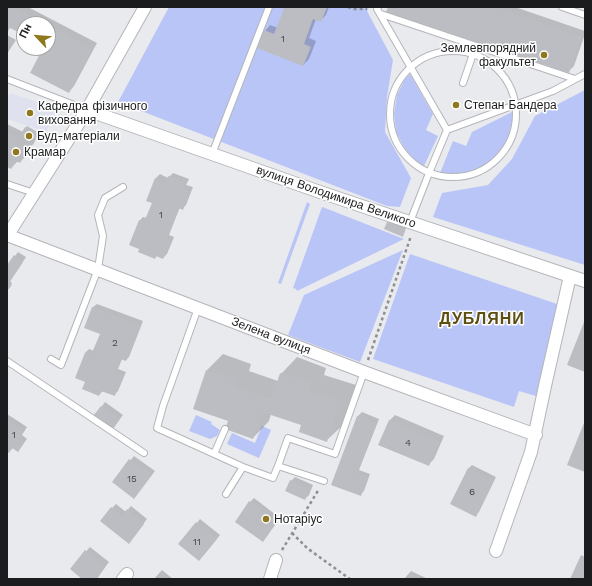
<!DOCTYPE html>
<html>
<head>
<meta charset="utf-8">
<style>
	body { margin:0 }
	#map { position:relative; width:592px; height:586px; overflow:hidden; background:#e9eaee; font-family:"Work Sans",sans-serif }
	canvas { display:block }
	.frame { position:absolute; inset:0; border:8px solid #1b1c1d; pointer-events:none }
	.north { position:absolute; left:16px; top:16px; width:40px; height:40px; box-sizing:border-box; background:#fff; border:1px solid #a4a4a5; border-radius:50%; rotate:296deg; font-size:11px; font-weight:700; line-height:16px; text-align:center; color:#1b1c1d }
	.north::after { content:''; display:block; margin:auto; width:14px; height:18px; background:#8e771c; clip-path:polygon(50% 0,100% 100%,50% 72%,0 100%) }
</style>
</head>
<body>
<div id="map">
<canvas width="592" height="586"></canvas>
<div class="frame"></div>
<div class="north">Пн</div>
</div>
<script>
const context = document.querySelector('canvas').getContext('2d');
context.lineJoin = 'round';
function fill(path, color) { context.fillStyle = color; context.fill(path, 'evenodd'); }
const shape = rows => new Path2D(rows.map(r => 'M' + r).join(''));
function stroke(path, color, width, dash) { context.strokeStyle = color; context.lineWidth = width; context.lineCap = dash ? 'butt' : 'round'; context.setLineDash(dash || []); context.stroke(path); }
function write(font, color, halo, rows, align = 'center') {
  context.font = font + ' "Work Sans",sans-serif'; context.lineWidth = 3; context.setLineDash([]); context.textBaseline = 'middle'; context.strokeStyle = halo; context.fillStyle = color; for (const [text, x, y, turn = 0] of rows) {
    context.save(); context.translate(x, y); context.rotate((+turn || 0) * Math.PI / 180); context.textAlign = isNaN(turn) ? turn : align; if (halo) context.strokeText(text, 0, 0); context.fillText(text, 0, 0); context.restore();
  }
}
fill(shape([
	[10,93,56,108,47,132,7,119,7,102]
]), '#dfe2ee');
fill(shape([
	[169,7,369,7,367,11,393,60,387,97,385,132,411,178,400,207,387,206,118,102],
	[410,74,433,114,426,130,438,136,424,166,418,163,405,149,396,132,394,114,397,95,405,79],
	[585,89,585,265,433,217,442,193,488,185,512,159,535,116,583,91],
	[512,112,512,123,507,141,497,156,484,166,466,173,440,173,453,141,466,146,472,132],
	[307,202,310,204,281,284,278,283],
	[322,207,325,208,404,239,297,291,296,289,293,288],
	[403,250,360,362,288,335,304,295],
	[410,254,560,305,539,397,519,391,514,407,373,359],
	[196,415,212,422,211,424,220,430,217,436,210,439,189,431],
	[262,426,271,430,259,458,227,444,232,433,255,443]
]), '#b9c5f7');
fill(shape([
	[10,7,28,7,97,43,74,86,69,92,44,48,48,48,48,24,24,24,24,34,10,27,7,34,7,12],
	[281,7,329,7,326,15,320,21,316,19,309,38,316,41,309,59,303,65,265,31,270,25,278,28,285,9],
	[389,7,515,7,585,31,585,34,574,66,568,72],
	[7,35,16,40,7,54],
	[7,124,23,132,27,126,39,133,26,156,20,162,18,161,11,168,7,166],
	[173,173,189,179,186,185,193,187,186,205,183,208,180,207,169,235,174,237,167,254,163,258,157,256,155,258,140,220,143,217,147,218,153,203,147,201,156,178,160,174,168,178],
	[389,221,406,228,404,234,388,223],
	[18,252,26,257,10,281,12,283,7,291,7,267],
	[97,304,143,321,129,357,126,360,122,359,118,369,126,372,118,391,114,395,103,391,99,395,86,381,76,378,85,353,89,349,94,351,101,333,93,307],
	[223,354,251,364,249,371,278,381,281,374,297,357,326,368,324,375,356,385,343,425,326,441,302,424,271,414,269,421,253,438,229,421,207,370],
	[105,402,123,415,113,428,95,416],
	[362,412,379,419,359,470,370,474,364,491,360,495,332,484,358,416],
	[7,414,27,427,22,435,27,439,18,451,13,448,9,452,7,451],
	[395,415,444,436,434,459,428,465,389,421],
	[134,456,155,471,134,498,113,482],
	[472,465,496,477,479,512,475,516,468,469],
	[295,477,313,485,309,495,305,499,291,481],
	[254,498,280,518,266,537,250,502],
	[116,504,126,512,131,506,147,519,132,539,112,508],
	[200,519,220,535,203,556,197,523],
	[90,547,109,562,96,579,84,579,71,569],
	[162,570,173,579,154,579],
	[411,571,428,579,404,579]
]), '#0003');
fill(shape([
	[9,7,12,7,44,24,24,24,24,35,8,27,7,30,7,10],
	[278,7,327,7,321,22,313,19,304,44,311,47,303,66,257,48,264,30,274,34,284,9],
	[388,7,493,7,581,37,569,73,386,12],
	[48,26,92,49,69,93,30,73,43,48,48,48],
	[25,127,38,135,33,145,19,137],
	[7,133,30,144,20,163,16,161,11,169,7,167],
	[168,176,185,183,183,189,190,191,183,210,178,208,166,239,171,240,163,259,156,256,155,259,138,252,139,249,129,245,139,220,144,222,152,203,146,201,155,178,166,182],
	[387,222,405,230,403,237,384,229],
	[14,255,23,262,9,283,12,285,7,291,7,265],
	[92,307,140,325,126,361,120,359,115,372,122,375,115,396,101,391,99,396,82,389,85,382,75,378,85,353,91,355,100,334,84,328],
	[584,322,585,322,585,372,567,365],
	[206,370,236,380,234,387,271,400,280,373,311,384,308,391,340,402,327,442,299,432,301,425,262,412,253,439,225,429,228,421,193,409],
	[101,406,120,419,113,429,93,416],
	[357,416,376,423,356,474,367,478,361,496,331,485],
	[7,420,24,431,19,439,24,443,18,452,12,448,9,453,7,452],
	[389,420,439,442,429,466,378,445],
	[584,423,585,424,585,472,567,465],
	[129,459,152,475,134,499,112,482],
	[468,468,493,481,476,517,450,504],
	[290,480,310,489,305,500,285,491],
	[249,501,277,522,263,542,235,522],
	[111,507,122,516,127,509,144,524,129,544,100,521],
	[196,522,217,539,199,561,178,544],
	[85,550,106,566,97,579,82,579,70,569],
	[581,555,585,557,585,579,570,579]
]), '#bcbdc2');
const service = shape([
	[378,7,377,9,447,130,429,173,410,222],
	[562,7,585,15],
	[381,14,575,79],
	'390 114a63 63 0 1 1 126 0a63 63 0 1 1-126 0Z',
	[7,79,87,110],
	[463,83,474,51],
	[447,130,553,91,585,74],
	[212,154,269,7],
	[7,184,34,193],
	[198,308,163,406,157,428,243,467,273,478,278,466,324,481],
	[51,359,61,365,98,269,103,236,98,215,105,198,123,187],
	[7,361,144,453],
	[214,454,225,429],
	[278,466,288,438,335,454,364,372],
	[226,494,243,467]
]);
const minor = shape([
	[87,110,320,192,585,281],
	[7,235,364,372,536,435],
	[7,236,87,110,145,7],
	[496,551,531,452,545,386,570,276],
	[123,579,127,574],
	[270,579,276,560]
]);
stroke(service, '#b4b5ba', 8);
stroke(minor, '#b4b5ba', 14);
stroke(shape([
	[348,7,353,9,367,9],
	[368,360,411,236],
	[292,533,307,548,350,579],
	[282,550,319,489]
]), '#8e8f92', 2.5, [3, 3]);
stroke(service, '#fff', 6);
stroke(minor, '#fff', 12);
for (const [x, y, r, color] of [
	[544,55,4,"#8e771c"],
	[456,105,4,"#8e771c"],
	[30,113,4,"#8e771c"],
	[29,136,4,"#8e771c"],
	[16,152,4,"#8e771c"],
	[266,519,4,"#8e771c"]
]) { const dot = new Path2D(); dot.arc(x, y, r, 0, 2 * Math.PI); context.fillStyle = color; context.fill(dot); stroke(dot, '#fff', 1.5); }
write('10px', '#434446', null, [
	["1",283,39],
	["1",161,215],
	["2",115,343],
	["1",14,435],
	["4",408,443],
	["15",132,479],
	["6",472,492],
	["11",197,542]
]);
write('12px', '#1b1c1d', '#fff', [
	["Землевпорядний",536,48,"right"],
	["факультет",536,62,"right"],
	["Степан Бандера",464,105],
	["Кафедра фізичного",38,106],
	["виховання",38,120],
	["Буд-матеріали",37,136],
	["Крамар",24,152],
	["Нотаріус",274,519]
], 'left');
write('12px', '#1b1c1d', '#fff', [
	["вулиця Володимира Великого",336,197,19],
	["Зелена вулиця",271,336,21]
]);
context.letterSpacing = '1px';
write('bold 16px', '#5e4e10', '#fff', [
	["ДУБЛЯНИ",482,319]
]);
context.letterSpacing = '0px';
</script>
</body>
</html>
